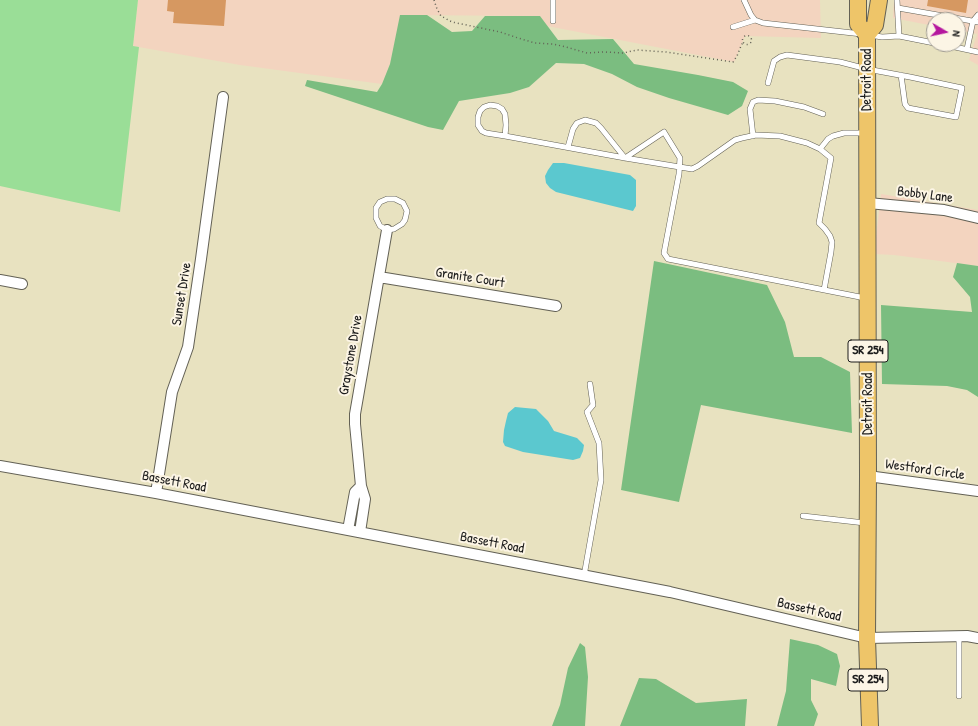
<!DOCTYPE html>
<html>
<head>
<meta charset="utf-8">
<style>
	body { margin:0 }
	#map { position:relative; width:978px; height:726px; overflow:hidden; background:#e8e2c0; font-family:"Patrick Hand",sans-serif }
	canvas { display:block }
	.north { position:absolute; left:926px; top:12px; width:40px; height:40px; box-sizing:border-box; background:#fcf5e5; border:1px solid #a29e95; border-radius:50%; rotate:99deg; font-size:11px; font-weight:700; line-height:16px; text-align:center; color:#1c1c1c }
	.north::after { content:''; display:block; margin:auto; width:14px; height:18px; background:#b5179e; clip-path:polygon(50% 0,100% 100%,50% 72%,0 100%) }
</style>
</head>
<body>
<div id="map">
<canvas width="978" height="726"></canvas>
<div class="north">N</div>
</div>
<script>
const context = document.querySelector('canvas').getContext('2d');
context.lineJoin = 'round';
function fill(path, color) { context.fillStyle = color; context.fill(path, 'evenodd'); }
const shape = rows => new Path2D(rows.map(r => 'M' + r).join(''));
function stroke(path, color, width, dash) { context.strokeStyle = color; context.lineWidth = width; context.lineCap = dash ? 'butt' : 'round'; context.setLineDash(dash || []); context.stroke(path); }
function write(font, color, halo, rows, align = 'center') {
  context.font = font + ' "Patrick Hand",sans-serif'; context.lineWidth = 4; context.setLineDash([]); context.textBaseline = 'middle'; context.strokeStyle = halo; context.fillStyle = color; for (const [text, x, y, turn = 0] of rows) {
    context.save(); context.translate(x, y); context.rotate((+turn || 0) * Math.PI / 180); context.textAlign = isNaN(turn) ? turn : align; if (halo) context.strokeText(text, 0, 0); context.fillText(text, 0, 0); context.restore();
  }
}
fill(shape([
	[138,0,820,0,821,38,745,36,734,62,547,26,540,16,401,15,390,64,382,84,240,65,133,46],
	[894,0,978,0,978,65,969,60,977,34,958,30,958,20,934,20,934,26,893,18],
	[881,194,978,210,978,266,894,255,874,254]
]), '#f3d4bf');
fill(shape([
	[0,0,138,0,133,46,139,47,120,212,0,186]
]), '#9ade97');
fill(shape([
	[400,15,427,15,452,32,472,31,485,16,540,16,558,40,613,39,634,64,698,75,733,82,748,91,742,106,728,115,669,98,637,87,612,74,584,64,556,63,529,87,510,93,459,101,443,130,428,127,305,86,307,80,377,92,382,84,390,64],
	[654,261,767,285,785,322,794,357,821,357,850,372,852,433,701,405,679,502,621,490],
	[957,263,978,266,978,397,967,390,947,386,882,384,881,305,972,312,970,297,953,277],
	[790,639,818,645,837,654,840,666,836,686,811,679,811,700,818,714,814,726,777,726,786,691],
	[580,643,585,647,588,677,585,726,552,726,560,705,568,668],
	[639,678,656,679,696,703,747,699,745,726,620,726]
]), '#7bbd80');
fill(shape([
	[553,163,564,163,630,175,636,180,636,206,633,211,556,192,550,188,546,183,545,176,548,170],
	[515,407,536,409,548,421,554,431,577,438,584,445,583,451,580,458,573,460,523,452,505,446,503,442,504,430,506,421,508,413]
]), '#5bc8cf');
fill(shape([
	[168,0,226,0,224,26,173,23,174,12,167,11],
	[928,0,968,0,966,13,927,6]
]), '#d69861');
const service = shape([
	[744,0,751,15,755,20,763,23,862,34],
	[897,0,899,36],
	[898,8,978,22],
	[553,21,553,0],
	[733,27,755,20],
	[870,35,882,37,899,36,934,43],
	[941,44,978,52],
	[967,49,973,21,978,15],
	[768,83,774,61,780,57,787,55,840,62,867,69,910,77,962,88,956,117,908,108,905,104,901,75],
	[505,136,486,133,482,131,478,125,478,117,480,111,484,107,490,105,497,106,502,109,505,114,506,125,505,136,625,158,692,169,698,166,735,140,742,138,756,135,780,136,807,143,820,149,828,139,833,136,844,133,866,133],
	[753,136,750,109,753,102,758,100,775,101,804,107,823,114],
	[568,147,573,129,577,123,585,120,596,123,601,128,625,158,664,132,680,158,679,174,664,253,668,259,865,298],
	[820,149,831,158,819,223,825,229,830,236,832,242,831,252,824,290],
	[387,199,395,199,403,203,407,211,405,220,402,224,394,229,387,230,380,226,376,218,376,208,380,202,387,199],
	[803,516,865,523],
	[584,576,601,480,599,443,587,412,593,405,590,384],
	[959,636,959,696]
]);
const minor = shape([
	[868,203,944,210,978,218],
	[379,277,556,306],
	[0,280,22,284],
	[0,466,156,493,670,592,867,638,967,636,978,638],
	[868,476,978,491],
	[156,493,172,392,188,347,201,259,223,97],
	[348,530,355,492,361,486],
	[360,532,365,499,361,486,355,424,355,414,387,230]
]);
const primary = shape([
	[858,0,858,24,867,35],
	[870,726,867,638,868,476,867,35,875,25,879,0]
]);
stroke(service, '#636155', 6);
stroke(minor, '#636155', 12);
stroke(primary, '#636155', 18);
stroke(shape([
	[434,0,437,9,441,16,452,22,500,32,518,38,535,43,553,44,566,47,587,53,604,52,623,53,637,50,666,52,733,62,737,56,741,46,743,42],
	'742.5 40a4.5 4.5 0 1 1 9 0a4.5 4.5 0 1 1-9 0Z'
]), '#636155', 1.5, [1, 3]);
stroke(service, '#fff', 5);
stroke(minor, '#fff', 10);
stroke(primary, '#eec569', 16);
for (const [x, y, w] of [
	[868,351,40],
	[868,680,40]
]) { const box = new Path2D(); box.roundRect(x - w / 2, y - 11, w, 22, 3); context.fillStyle = '#fcf5e5'; context.fill(box); stroke(box, '#1c1c1c', 1); }
write('bold 13px', '#1c1c1c', null, [
	["SR 254",868,351],
	["SR 254",868,680]
]);
write('14px', '#1c1c1c', '#fcf5e5', [
	["Detroit Road",867,80,-90],
	["Bobby Lane",925,195,7],
	["Granite Court",470,278,9],
	["Sunset Drive",182,294,-81],
	["Graystone Drive",351,355,-80],
	["Detroit Road",868,404,-90],
	["Westford Circle",925,470,8],
	["Bassett Road",174,482,11],
	["Bassett Road",492,543,11],
	["Bassett Road",809,610,13]
]);
</script>
</body>
</html>
